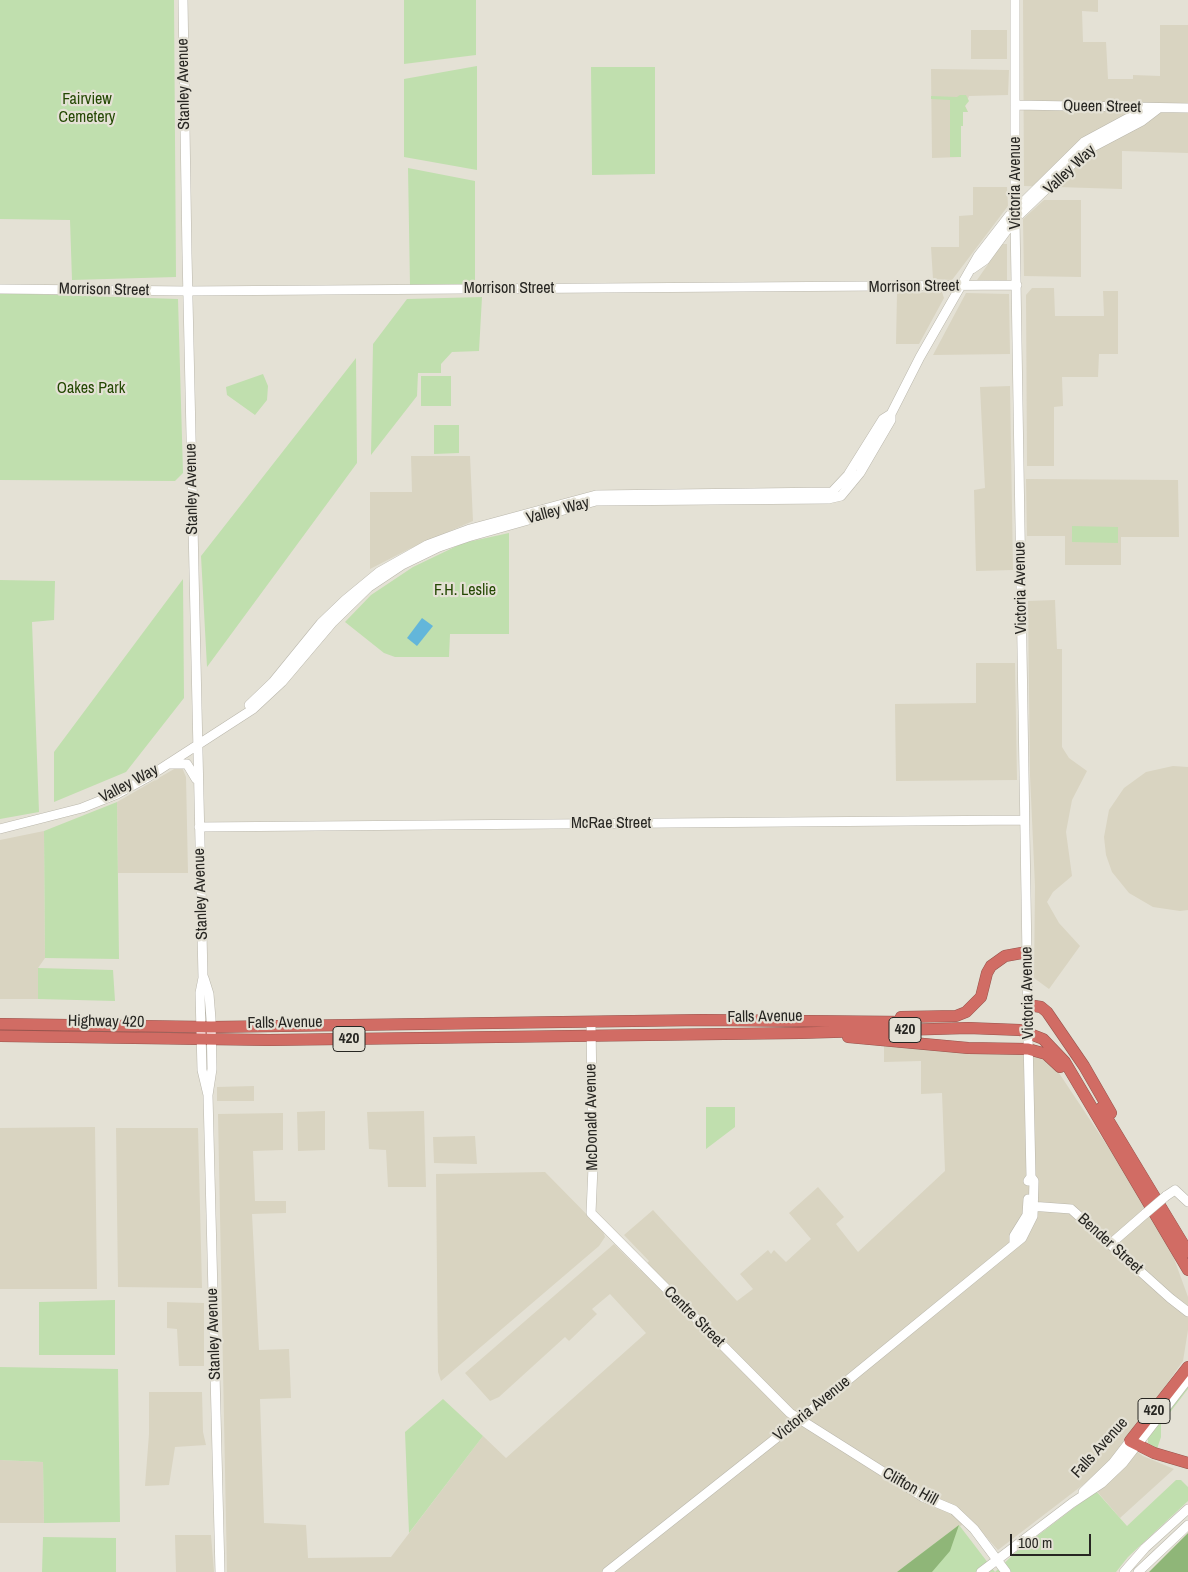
<!DOCTYPE html>
<html>
<head>
<meta charset="utf-8">
<style>
	body { margin:0 }
	#map { position:relative; width:1188px; height:1572px; overflow:hidden; background:#e4e1d5; font-family:"Archivo Narrow",sans-serif }
	canvas { display:block }
	.scale { position:absolute; left:1010px; top:1534px; width:81px; height:22px; box-sizing:border-box; border:2px solid #272622; border-top:0; padding-left:6px; font-size:15px; line-height:18px; white-space:nowrap; color:#272622; -webkit-text-stroke:4px #e4e1d5; paint-order:stroke }
</style>
</head>
<body>
<div id="map">
<canvas width="1188" height="1572"></canvas>
<div class="scale">100 m</div>
</div>
<script>
const context = document.querySelector('canvas').getContext('2d');
context.lineJoin = 'round';
function fill(path, color) { context.fillStyle = color; context.fill(path, 'evenodd'); }
const shape = rows => new Path2D(rows.map(r => 'M' + r).join(''));
function stroke(path, color, width, dash) { context.strokeStyle = color; context.lineWidth = width; context.lineCap = dash ? 'butt' : 'round'; context.setLineDash(dash || []); context.stroke(path); }
function write(font, color, halo, rows, align = 'center') {
  context.font = font + ' "Archivo Narrow",sans-serif'; context.lineWidth = 4.5; context.setLineDash([]); context.textBaseline = 'middle'; context.strokeStyle = halo; context.fillStyle = color; for (const [text, x, y, turn = 0] of rows) {
    context.save(); context.translate(x, y); context.rotate((+turn || 0) * Math.PI / 180); context.textAlign = isNaN(turn) ? turn : align; if (halo) context.strokeText(text, 0, 0); context.fillText(text, 0, 0); context.restore();
  }
}
fill(shape([
	[1023,0,1098,0,1098,12,1082,11,1083,42,1106,42,1108,79,1133,79,1133,75,1160,76,1160,25,1188,25,1188,153,1122,151,1122,189,1024,186],
	[971,30,1007,30,1007,59,971,59],
	[931,69,1009,70,1008,95,969,96,965,106,968,112,963,112,963,126,961,126,961,157,932,158],
	[973,187,1007,187,1008,206,952,280,933,279,931,247,959,247,959,216,973,215],
	[1044,200,1081,200,1081,277,1024,276,1023,219],
	[1002,244,1007,244,1007,281,977,280],
	[1032,288,1054,288,1055,316,1104,316,1103,291,1118,291,1118,354,1099,354,1098,377,1062,377,1063,406,1054,407,1054,466,1027,466,1026,295],
	[942,292,944,298,919,344,896,344,897,293],
	[966,293,1009,294,1010,354,933,355],
	[1010,386,1013,570,976,571,974,490,985,488,980,387],
	[411,456,470,456,473,521,409,549,370,569,370,492,412,492],
	[1026,479,1178,480,1179,537,1121,537,1121,565,1065,565,1065,536,1027,536],
	[1055,600,1057,649,1062,649,1062,747,1069,758,1087,771,1072,800,1066,832,1072,876,1053,892,1047,902,1059,923,1080,946,1049,989,1034,978,1035,886,1030,775,1028,601],
	[976,663,1015,663,1017,780,896,781,895,704,976,703],
	[181,765,186,777,188,873,118,873,117,802],
	[1173,766,1188,767,1188,910,1180,911,1153,907,1129,893,1112,872,1106,855,1104,837,1109,810,1124,788,1146,772],
	[44,831,45,958,38,968,38,999,0,999,0,840],
	[884,1046,1011,1053,1049,1058,1134,1186,1172,1253,1188,1297,1188,1330,1183,1361,1125,1443,1143,1456,1174,1469,1120,1518,1088,1481,998,1550,970,1519,897,1572,227,1572,218,1114,283,1113,283,1150,253,1151,255,1201,286,1201,286,1213,252,1214,259,1350,289,1349,291,1398,260,1399,264,1523,306,1525,308,1558,391,1557,483,1436,506,1458,646,1333,610,1294,592,1309,597,1314,569,1341,565,1337,499,1397,490,1401,465,1373,614,1244,640,1270,649,1261,624,1235,653,1210,737,1301,753,1289,740,1274,768,1250,771,1254,774,1250,786,1262,811,1239,789,1213,818,1187,844,1217,836,1224,858,1252,945,1171,942,1093,921,1094,921,1061,884,1062],
	[254,1086,254,1101,217,1101,217,1087],
	[325,1111,325,1150,298,1151,297,1112],
	[424,1111,426,1187,388,1187,386,1150,369,1149,367,1112],
	[95,1127,97,1289,0,1289,0,1128],
	[116,1128,198,1128,202,1288,118,1287],
	[475,1136,477,1164,434,1163,433,1137],
	[545,1172,603,1231,605,1237,599,1246,441,1381,438,1372,436,1174],
	[167,1302,204,1303,204,1366,179,1366,177,1329,167,1328],
	[149,1392,202,1392,203,1432,206,1445,175,1447,169,1485,145,1486,149,1434],
	[0,1460,43,1462,44,1523,0,1523],
	[175,1535,211,1535,214,1572,176,1572]
]), '#d9d4c1');
fill(shape([
	[0,0,174,0,176,277,72,280,70,220,0,219],
	[404,0,476,0,476,55,404,64],
	[477,66,477,170,404,157,404,79],
	[591,67,655,67,655,174,592,175],
	[960,95,966,95,969,101,965,106,968,112,963,112,963,126,961,126,961,157,950,157,950,100,931,99,931,96,957,97],
	[408,168,475,181,475,284,410,286],
	[0,293,178,299,183,473,175,481,0,480],
	[482,297,479,351,452,352,441,364,441,373,418,373,417,396,371,455,373,344,407,299],
	[356,358,357,463,207,667,201,556],
	[263,374,268,386,267,400,255,415,227,395,226,387],
	[421,376,451,376,451,406,421,406],
	[434,425,459,425,459,453,434,454],
	[1072,526,1118,527,1118,543,1072,542],
	[509,533,509,634,450,634,449,657,395,657,384,653,345,622,371,595,413,567,463,543],
	[183,579,184,698,126,772,54,802,54,752],
	[0,580,55,581,54,620,32,622,39,812,0,819],
	[117,802,119,959,45,958,44,831],
	[38,968,113,970,115,1001,38,999],
	[706,1107,735,1107,735,1127,706,1149],
	[115,1300,115,1355,39,1355,39,1302],
	[0,1367,118,1369,120,1522,44,1523,43,1462,0,1460],
	[1188,1384,1188,1389,1161,1424,1161,1437,1157,1449,1148,1443,1148,1435],
	[443,1399,483,1436,409,1533,405,1432],
	[1176,1480,1181,1480,1188,1487,1188,1501,1128,1557,1116,1572,897,1572,959,1525,995,1572,1015,1553,1096,1491,1127,1526],
	[43,1537,116,1538,116,1572,42,1572]
]), '#c0dfae');
fill(shape([
	[959,1525,950,1551,932,1572,897,1572],
	[1188,1533,1188,1572,1149,1572]
]), '#8fb678');
fill(shape([
	[422,618,433,626,417,646,407,638]
]), '#63b6da');
const secondary = shape([
	[183,0,187,254,203,978,200,993,202,1070,208,1095],
	[1015,0,1015,219,1028,1018],
	[1015,105,1188,108],
	[972,269,985,260,1015,219,1087,150,1142,121,1159,108],
	[0,289,187,291,1017,285],
	[249,705,273,682,321,623,345,600,379,572,427,545,470,529,596,495,832,492,848,475,883,419,891,414],
	[168,764,187,764,196,779],
	[199,827,1024,820],
	[0,829,82,808,117,794,148,777,253,709,282,682,332,623,369,587,402,565,439,547,468,537,596,501,828,499,841,496,860,473,891,420,891,414,920,357,978,256,1009,216,1084,142,1147,108],
	[204,978,209,994,211,1019,212,1069,208,1095,220,1572],
	[591,1022,593,1167,591,1213,790,1413,923,1497,954,1510,974,1529,1006,1572],
	[1028,1181,1031,1177,1028,1038],
	[1166,1196,1175,1190,1188,1202],
	[1030,1206,1071,1209,1170,1298,1188,1312],
	[1014,1243,1014,1236,1027,1215,1028,1199],
	[1112,1246,1115,1240,1146,1213],
	[1083,1492,1113,1463,1130,1441],
	[607,1572,799,1420,1022,1238,1033,1216,1034,1181,1031,1177],
	[981,1572,1072,1503,1102,1483,1123,1463,1188,1379],
	[1124,1572,1145,1548,1188,1509],
	[1138,1572,1188,1525]
]);
const highway = shape([
	[1028,1005,1041,1007,1047,1012,1084,1066,1111,1113],
	[901,1017,956,1016,966,1012,981,997,987,973,991,966,1005,956,1027,952],
	[0,1024,211,1027,703,1020,910,1022],
	[0,1036,269,1040,800,1033,968,1028,1020,1030,1043,1039,1065,1062,1188,1270],
	[848,1037,968,1048,1028,1049,1046,1054,1060,1067],
	[1101,1108,1188,1252],
	[1188,1367,1130,1441,1154,1453,1188,1463]
]);
stroke(secondary, '#bab7ac', 10);
stroke(highway, '#96544d', 12);
stroke(secondary, '#fff', 9);
stroke(highway, '#d16c64', 11);
const secondaryBridge = shape([
	[1028,1038,1028,1018],
	[1146,1213,1166,1196]
]);
stroke(secondaryBridge, '#bab7ac', 10, []);
stroke(secondaryBridge, '#fff', 9);
for (const [x, y, w] of [
	[905,1030,32],
	[349,1039,32],
	[1154,1411,32]
]) { const box = new Path2D(); box.roundRect(x - w / 2, y - 12.5, w, 25, 4); context.fillStyle = '#e4e1d5'; context.fill(box); stroke(box, '#272622', 1); }
write('bold 15px', '#272622', null, [
	["420",905,1030],
	["420",349,1039],
	["420",1154,1411]
]);
write('16px', '#272622', '#e4e1d5', [
	["Stanley Avenue",184,84,-91],
	["Queen Street",1102,107,1],
	["Valley Way",1070,170,-43],
	["Victoria Avenue",1016,183,-90],
	["Morrison Street",914,287,-1],
	["Morrison Street",509,289],
	["Morrison Street",104,290,1],
	["Stanley Avenue",192,489,-91],
	["Valley Way",558,511,-15],
	["Victoria Avenue",1021,588,-91],
	["Valley Way",129,784,-28],
	["McRae Street",611,824],
	["Stanley Avenue",201,894,-92],
	["Victoria Avenue",1028,993,-91],
	["Falls Avenue",765,1017,-1],
	["Highway 420",106,1022,1],
	["Falls Avenue",285,1023,-1],
	["McDonald Avenue",592,1117,-91],
	["Bender Street",1110,1244,42],
	["Centre Street",694,1317,45],
	["Stanley Avenue",214,1334,-92],
	["Victoria Avenue",812,1409,-39],
	["Falls Avenue",1100,1448,-48],
	["Clifton Hill",910,1487,29]
]);
write('16px', '#244803', '#e4e1d5', [
	["Fairview",87,100],
	["Cemetery",87,118],
	["Oakes Park",91,389],
	["F.H. Leslie",465,591]
]);
</script>
</body>
</html>
